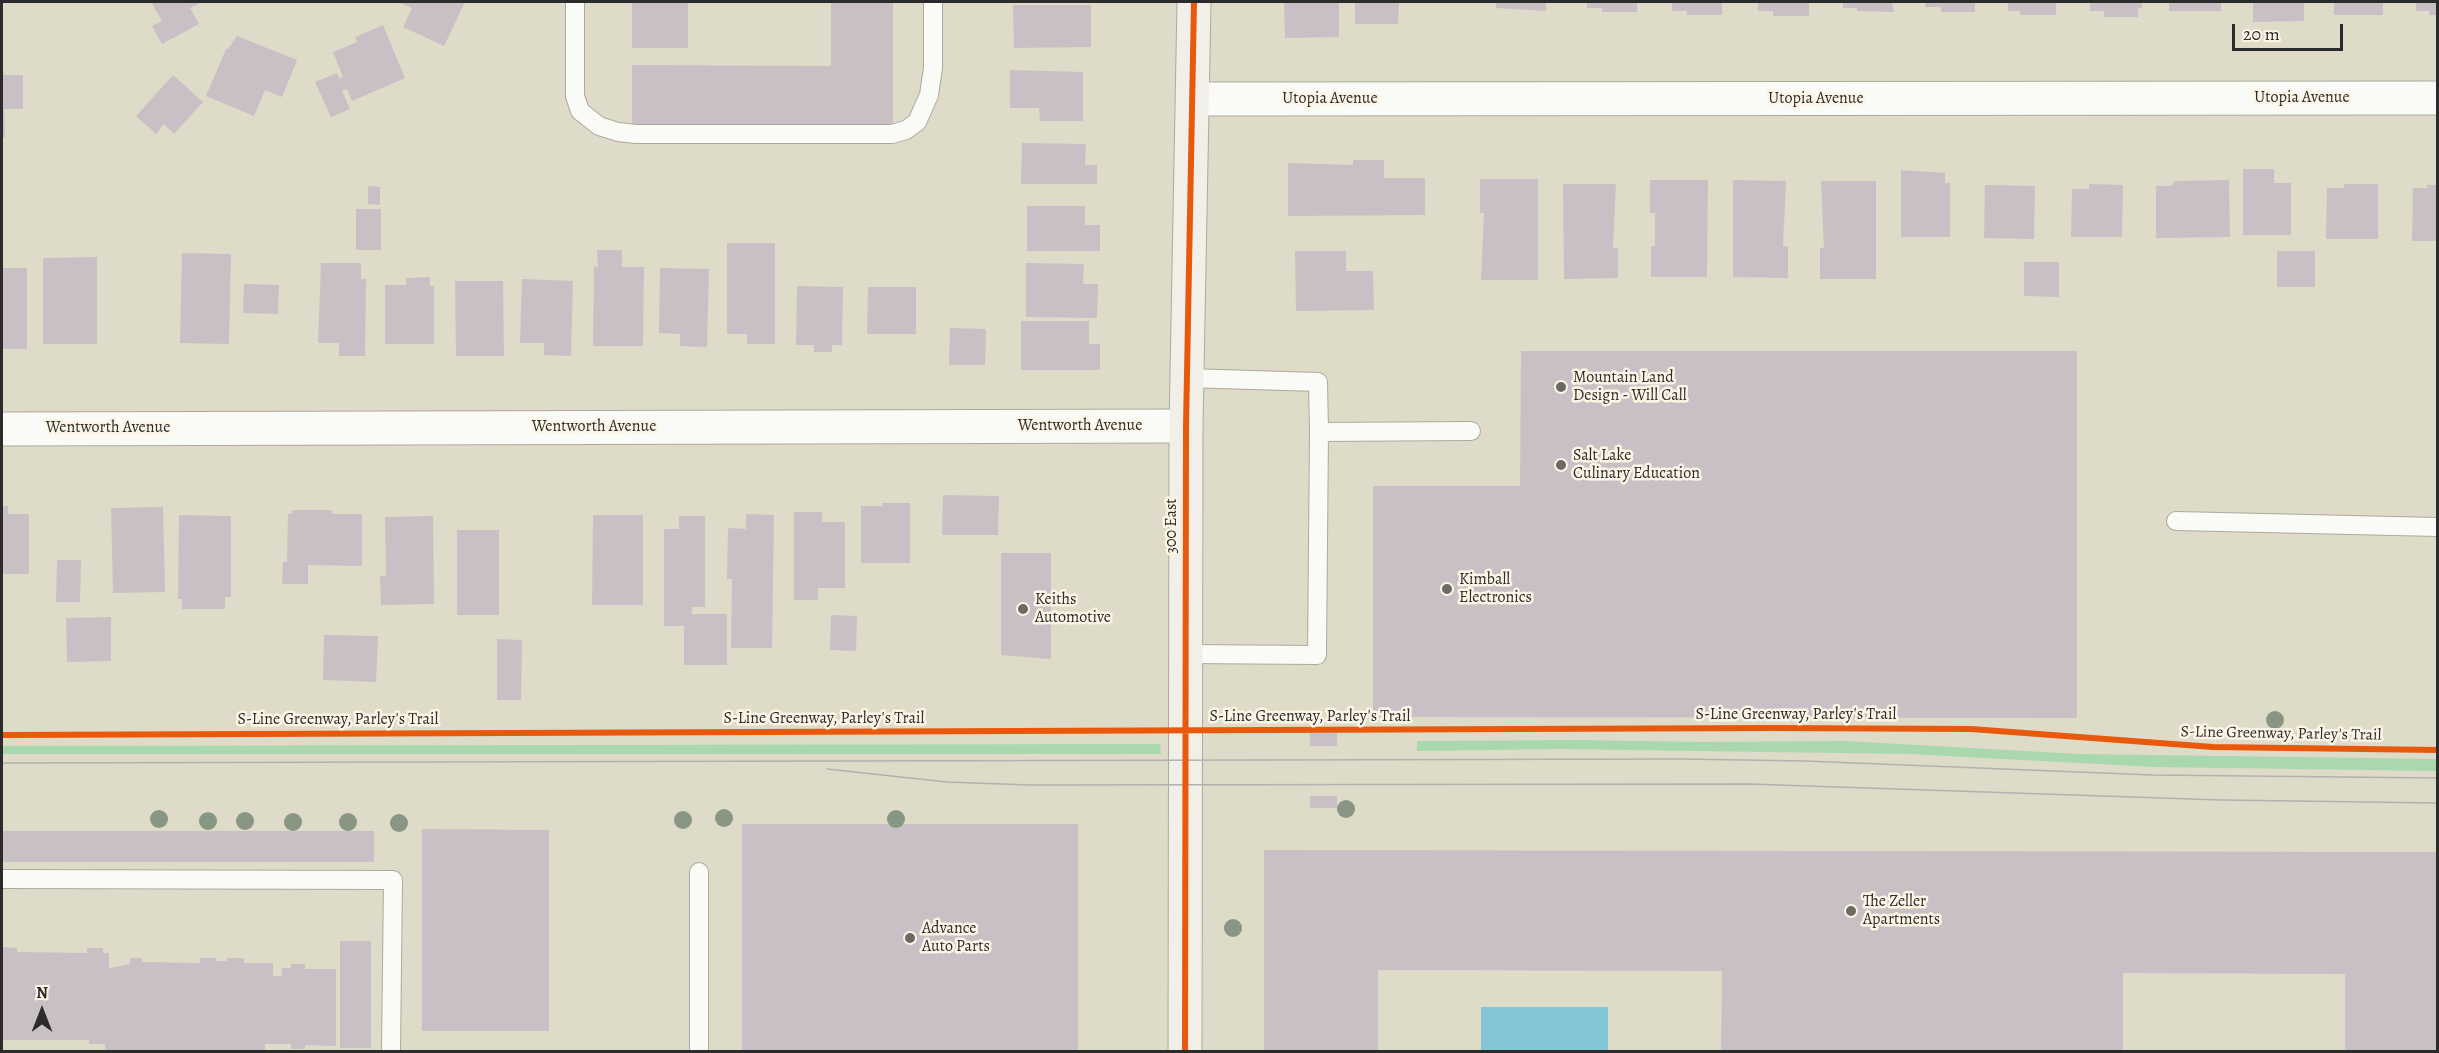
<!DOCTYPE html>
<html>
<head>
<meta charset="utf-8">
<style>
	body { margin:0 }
	#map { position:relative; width:2439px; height:1053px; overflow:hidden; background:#dedbc8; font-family:Alegreya,serif }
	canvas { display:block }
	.frame { position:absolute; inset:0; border:3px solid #2b2b2b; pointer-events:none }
	.north { position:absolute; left:12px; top:981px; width:60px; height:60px; -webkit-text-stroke:4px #fcf5e5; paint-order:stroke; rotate:0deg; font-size:16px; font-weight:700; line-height:24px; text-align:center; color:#2b2b2b }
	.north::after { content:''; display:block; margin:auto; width:21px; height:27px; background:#2b2b2b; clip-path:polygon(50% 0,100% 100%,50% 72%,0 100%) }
	.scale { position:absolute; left:2232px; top:24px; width:111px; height:27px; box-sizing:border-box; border:3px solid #2b2b2b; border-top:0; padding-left:8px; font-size:18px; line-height:21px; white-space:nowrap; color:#2b2b2b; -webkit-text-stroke:4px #fcf5e5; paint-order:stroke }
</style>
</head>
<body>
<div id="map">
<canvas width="2439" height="1053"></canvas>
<div class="frame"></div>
<div class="north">N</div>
<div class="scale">20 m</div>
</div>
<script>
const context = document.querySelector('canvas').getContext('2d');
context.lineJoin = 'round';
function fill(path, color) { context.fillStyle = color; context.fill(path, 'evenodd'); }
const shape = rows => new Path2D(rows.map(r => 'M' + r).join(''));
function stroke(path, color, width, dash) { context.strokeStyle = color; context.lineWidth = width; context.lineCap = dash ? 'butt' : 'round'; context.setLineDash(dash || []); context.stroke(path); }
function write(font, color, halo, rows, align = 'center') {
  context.font = font + ' Alegreya,serif'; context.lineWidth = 5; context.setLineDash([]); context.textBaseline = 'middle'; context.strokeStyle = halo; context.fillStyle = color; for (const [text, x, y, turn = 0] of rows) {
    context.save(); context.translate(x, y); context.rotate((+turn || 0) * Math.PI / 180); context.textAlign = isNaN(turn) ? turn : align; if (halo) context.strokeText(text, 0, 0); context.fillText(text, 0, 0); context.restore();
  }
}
fill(shape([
	[1580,740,1701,742,1845,741,2079,754,2437,759,2438,771,2154,767,1910,754,1558,749,1417,751,1417,741],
	[1160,744,1161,754,2,754,2,746]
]), '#aad8ae');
fill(shape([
	[1481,1007,1608,1007,1608,1051,1481,1051]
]), '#83c6d5');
fill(shape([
	[151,2,202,2,190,8,199,24,162,44,152,26,162,21],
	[403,2,465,2,444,46,403,27,412,8,402,4],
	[632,2,688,2,688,48,632,48],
	[831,2,893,2,893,127,632,126,632,65,831,66],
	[1284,2,1339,2,1339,37,1285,38],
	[1355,2,1399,2,1398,24,1355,24],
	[1496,2,1546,2,1546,11,1496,8],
	[1587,2,1637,2,1637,12,1602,12,1602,8,1587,8],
	[1672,2,1722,2,1722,15,1687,15,1687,11,1672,11],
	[1758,2,1809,2,1809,16,1773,16,1773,11,1758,11],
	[1843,2,1892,2,1894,12,1857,11,1857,8,1843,8],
	[1925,2,1975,2,1975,12,1941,12,1941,7,1925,7],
	[2008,2,2056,2,2056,15,2020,15,2020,11,2008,11],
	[2090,2,2142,2,2142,8,2138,8,2138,17,2104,17,2104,11,2090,11],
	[2169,2,2221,2,2221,11,2169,11],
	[2253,2,2304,2,2304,21,2253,22],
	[2334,2,2383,2,2383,15,2334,15],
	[2416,2,2438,2,2438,15,2429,15,2429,11,2416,11],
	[1013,5,1091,5,1091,47,1014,48],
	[383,25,405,78,352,101,347,89,342,91,350,109,331,117,315,82,337,73,339,78,343,77,333,52,357,42,355,37],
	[237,36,297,60,282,97,265,90,254,116,206,96,226,49,228,49],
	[2,68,4,75,23,75,23,109,4,109,5,137,2,137],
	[1010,70,1083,72,1083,121,1040,121,1039,108,1010,108],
	[173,75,203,102,174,134,164,124,156,134,136,116],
	[1022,143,1086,144,1085,165,1097,165,1097,184,1021,184],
	[1353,160,1384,160,1384,178,1425,178,1425,215,1288,216,1288,163,1353,165],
	[2243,169,2274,169,2274,183,2291,183,2291,235,2243,235],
	[1901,170,1945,173,1945,183,1950,183,1950,237,1901,237],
	[1480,179,1538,179,1538,280,1481,280,1484,213,1480,213],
	[1650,180,1708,180,1707,277,1651,277,1651,246,1655,246,1655,213,1650,213],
	[1733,180,1786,181,1783,246,1788,246,1788,278,1733,277],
	[2229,180,2230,237,2156,238,2156,186,2171,186,2175,181],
	[1821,181,1876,181,1876,279,1820,279,1820,248,1824,248],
	[1563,184,1616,184,1613,248,1618,248,1618,278,1564,279],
	[2089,184,2123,185,2122,237,2071,237,2072,189,2089,189],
	[2344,184,2378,184,2378,239,2326,239,2327,188,2344,188],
	[1985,185,2035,186,2034,239,1984,238],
	[2427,185,2438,185,2438,241,2412,241,2413,188,2427,188],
	[368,186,380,187,380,205,368,204],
	[1027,206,1085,206,1085,225,1100,225,1100,251,1027,251],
	[356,209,381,209,381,250,356,250],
	[727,243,775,243,775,344,747,344,747,334,727,334],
	[597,250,622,250,622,267,644,267,643,346,593,346,594,265,598,269],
	[1295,251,1346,251,1346,271,1373,271,1374,310,1296,311],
	[2277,251,2315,251,2315,287,2277,287],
	[182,253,231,254,229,344,180,343],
	[97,257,97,344,43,344,43,258],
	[2024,262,2059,262,2059,297,2024,296],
	[321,263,361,263,361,279,366,279,365,356,339,356,339,343,318,343],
	[1026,263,1084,264,1083,284,1098,284,1097,318,1026,317],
	[2,268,27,268,27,349,2,349],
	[660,268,709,269,707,347,680,346,680,334,659,333],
	[430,277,430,286,434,286,434,344,385,344,385,285,406,285,406,278],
	[522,279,573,281,571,356,544,355,544,343,520,343],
	[455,281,503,281,504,356,456,356],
	[244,284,279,285,278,314,243,313],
	[797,286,843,287,842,345,832,345,832,352,814,352,814,345,796,345],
	[868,287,916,287,916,334,867,334],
	[1021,321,1089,321,1089,344,1100,344,1100,370,1021,370],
	[950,328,986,329,985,365,949,365],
	[1521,351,2077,351,2077,718,1373,717,1373,486,1520,486],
	[943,495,999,496,998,535,942,535],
	[882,503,910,503,910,563,861,563,861,506,883,506],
	[2,506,8,506,8,514,29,514,29,574,2,574],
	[163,507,165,592,113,593,111,508],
	[292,510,332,510,332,514,362,514,362,566,308,565,308,584,282,584,283,562,287,562,288,514,292,514],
	[794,512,822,512,822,522,845,522,845,588,818,588,818,600,794,600],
	[746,514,774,515,772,648,731,648,732,579,727,579,728,528,746,529],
	[179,515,231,516,231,597,225,597,225,609,182,609,182,599,178,599],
	[593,515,643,515,643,605,592,605],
	[433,516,434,604,381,605,380,576,386,576,385,517],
	[679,516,705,516,705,607,692,607,692,614,727,614,727,665,684,665,684,626,664,626,664,529,679,529],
	[457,530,499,530,499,615,457,615],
	[1001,553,1051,553,1051,659,1001,655],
	[57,560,81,560,80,602,56,602],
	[831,615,857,616,856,651,830,650],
	[111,617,111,661,67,662,66,618],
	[324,635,378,636,376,682,323,680],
	[497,639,522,640,521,700,497,700],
	[1310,733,1337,733,1337,746,1310,746],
	[1310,796,1337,796,1337,808,1310,808],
	[742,824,1078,824,1078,1052,742,1052],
	[422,829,549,830,549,1031,422,1031],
	[2,831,374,831,374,862,2,862],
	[1264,850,2438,852,2438,1052,2345,1052,2345,974,2123,973,2123,1052,1721,1052,1722,971,1378,970,1378,1052,1264,1052],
	[340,941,371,941,371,1048,340,1048],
	[2,947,17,948,17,952,87,953,87,948,103,948,103,953,109,953,109,968,130,964,130,958,142,958,142,962,200,963,200,958,216,958,216,961,227,961,227,958,244,958,244,963,273,963,273,976,282,976,282,968,291,968,291,964,305,964,305,969,336,969,336,1046,305,1045,305,1049,291,1049,291,1044,265,1044,265,1051,152,1052,105,1050,105,1044,89,1044,89,1040,2,1040]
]), '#c9c0c5');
const lane = shape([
	[575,2,575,96,580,111,599,126,618,132,636,134,892,134,906,130,917,122,929,95,933,68,933,2],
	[1187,378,1318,382,1319,432],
	[2176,521,2438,527],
	[1186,654,1317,655,1319,432,1471,431],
	[699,872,699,1052],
	[2,879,393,880,391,1052]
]);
const street = shape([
	[1194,99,2438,98],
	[2,429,1186,426]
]);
const secondary = shape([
	[1185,1052,1186,426,1194,2]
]);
stroke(lane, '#acaa9e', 20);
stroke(street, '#acaa9e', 35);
stroke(secondary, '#acaa9e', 35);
stroke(lane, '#fafaf7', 18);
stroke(street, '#fafaf7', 33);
stroke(secondary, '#f2efe8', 33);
stroke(shape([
	[2,763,1681,759,1805,761,2153,775,2438,778],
	[827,769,947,782,1030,785,1749,784,2221,800,2438,803]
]), '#b2b1ae', 1.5);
stroke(shape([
	[2,735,1773,728,1971,729,2213,747,2438,750],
	[1185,1052,1186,426,1194,2]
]), '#e8590c', 6);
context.fillStyle = '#899684';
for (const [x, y] of [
	[2275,720],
	[1346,809],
	[724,818],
	[159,819],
	[896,819],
	[683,820],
	[208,821],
	[245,821],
	[293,822],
	[348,822],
	[399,823],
	[1233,928]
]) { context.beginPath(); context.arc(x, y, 9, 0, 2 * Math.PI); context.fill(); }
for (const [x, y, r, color] of [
	[1561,387,6,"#6a6962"],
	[1561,465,6,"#6a6962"],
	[1447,589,6,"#6a6962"],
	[1023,609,6,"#6a6962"],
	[1851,911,6,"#6a6962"],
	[910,938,6,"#6a6962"]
]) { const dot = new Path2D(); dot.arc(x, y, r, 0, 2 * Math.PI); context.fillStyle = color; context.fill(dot); stroke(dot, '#fcf5e5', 2); }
write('16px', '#2b2b2b', '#fcf5e5', [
	["Utopia Avenue",2302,98],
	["Utopia Avenue",1330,99],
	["Utopia Avenue",1816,99],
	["Wentworth Avenue",1080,426],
	["Wentworth Avenue",594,427],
	["Wentworth Avenue",108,428],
	["300 East",1172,526,-90],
	["S-Line Greenway, Parley's Trail",1796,715],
	["S-Line Greenway, Parley's Trail",1310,717],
	["S-Line Greenway, Parley's Trail",824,719],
	["S-Line Greenway, Parley's Trail",338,720],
	["S-Line Greenway, Parley's Trail",2281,734,1]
]);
write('16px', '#2b2b2b', '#fcf5e5', [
	["Mountain Land",1573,378],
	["Design - Will Call",1573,396],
	["Salt Lake",1573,456],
	["Culinary Education",1573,474],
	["Kimball",1459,580],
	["Electronics",1459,598],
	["Keiths",1035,600],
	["Automotive",1035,618],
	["The Zeller",1863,902],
	["Apartments",1863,920],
	["Advance",922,929],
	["Auto Parts",922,947]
], 'left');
</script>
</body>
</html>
